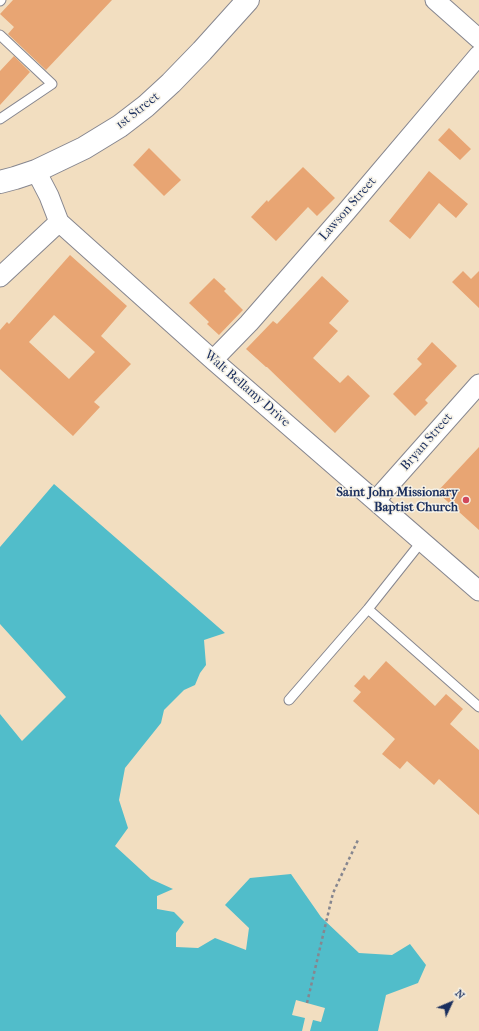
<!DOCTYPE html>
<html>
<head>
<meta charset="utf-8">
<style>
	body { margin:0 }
	#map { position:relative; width:479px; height:1031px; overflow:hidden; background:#f2dec0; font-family:"IM FELL French Canon",serif }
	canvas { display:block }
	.north { position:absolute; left:431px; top:983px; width:40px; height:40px; -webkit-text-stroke:3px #f7f3e8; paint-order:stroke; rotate:46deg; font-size:11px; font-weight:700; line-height:16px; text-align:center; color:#1b2f5e }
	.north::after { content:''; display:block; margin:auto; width:14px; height:18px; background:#1b2f5e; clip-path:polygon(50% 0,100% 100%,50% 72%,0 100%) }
</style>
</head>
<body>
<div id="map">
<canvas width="479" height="1031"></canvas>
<div class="north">N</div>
</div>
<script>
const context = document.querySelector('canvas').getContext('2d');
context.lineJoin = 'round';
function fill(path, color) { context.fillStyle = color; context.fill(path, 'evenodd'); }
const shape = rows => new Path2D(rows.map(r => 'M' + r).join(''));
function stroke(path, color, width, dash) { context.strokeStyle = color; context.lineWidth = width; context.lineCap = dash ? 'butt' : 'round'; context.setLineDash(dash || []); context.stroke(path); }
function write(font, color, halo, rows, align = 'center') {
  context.font = font + ' "IM FELL French Canon",serif'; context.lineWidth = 3; context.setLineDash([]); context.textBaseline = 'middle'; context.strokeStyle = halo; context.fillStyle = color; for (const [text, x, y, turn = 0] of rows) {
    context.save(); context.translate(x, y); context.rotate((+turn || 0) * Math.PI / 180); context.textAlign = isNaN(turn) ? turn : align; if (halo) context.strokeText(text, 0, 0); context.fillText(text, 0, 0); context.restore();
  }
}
fill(shape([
	[54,484,225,633,204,640,206,665,200,673,195,685,184,690,164,710,161,723,125,768,119,800,128,828,115,846,151,879,173,889,157,896,157,909,174,912,184,922,176,933,176,947,198,948,215,938,246,950,249,928,225,905,250,878,291,874,321,917,359,953,392,955,410,944,426,965,418,983,386,995,378,1031,0,1031,0,714,22,741,66,697,0,624,0,547]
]), '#51bdca');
fill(shape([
	[296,1000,325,1008,321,1022,313,1020,310,1031,302,1031,305,1018,292,1015]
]), '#f2dec0');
fill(shape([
	[13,0,112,0,46,70,8,34,14,27,0,14],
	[14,56,30,72,0,105,0,71],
	[449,128,471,149,460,160,438,140],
	[149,148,181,180,164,196,133,165],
	[303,167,335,198,317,216,308,207,276,241,251,217,267,200,268,202],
	[429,171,468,204,456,218,439,203,410,239,389,221],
	[70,255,127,306,101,336,131,364,94,402,100,407,73,436,0,369,0,330,7,322,9,324],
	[54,315,95,352,69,379,29,342],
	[463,271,471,279,479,271,479,308,452,282],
	[322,276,349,301,329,323,338,331,313,358,340,383,348,375,370,396,335,433,267,367,266,367,246,349,273,321,277,324],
	[214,278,226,289,224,291,243,310,219,335,207,324,209,322,189,303],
	[432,342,457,366,425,400,428,403,415,416,393,394,422,364,417,359],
	[479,447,479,530,437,492],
	[386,661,435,706,446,694,463,709,450,724,479,750,479,815,439,779,434,785,407,761,400,769,382,754,395,739,353,701,361,692,354,686,364,675,369,680]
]), '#e8a573');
const lane = shape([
	[0,1,1,0],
	[0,35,52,84,0,119],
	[368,609,479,707],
	[289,700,368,609,422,541]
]);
const street = shape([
	[435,0,479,39],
	[36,171,49,196,59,222,213,360,479,591],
	[0,277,59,222],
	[213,360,249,323,346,212,479,55],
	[376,500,479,384]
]);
const secondary = shape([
	[0,182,15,178,36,171,84,148,120,126,146,106,171,83,202,51,248,0]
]);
stroke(lane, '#86868f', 11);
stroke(street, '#86868f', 21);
stroke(secondary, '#86868f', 24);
stroke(shape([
	[307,1003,333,893,358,840]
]), '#86868f', 2.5, [3, 3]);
stroke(lane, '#fff', 9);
stroke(street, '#fff', 19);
stroke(secondary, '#fff', 22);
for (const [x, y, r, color] of [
	[466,500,4,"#d1495b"]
]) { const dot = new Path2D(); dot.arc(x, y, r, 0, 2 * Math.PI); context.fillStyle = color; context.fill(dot); stroke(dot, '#f7f3e8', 1.5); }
write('13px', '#1b2f5e', '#f7f3e8', [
	["1st Street",138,111,-38],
	["Lawson Street",348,209,-49],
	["Walt Bellamy Drive",247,389,41],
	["Bryan Street",427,442,-49]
]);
write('bold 13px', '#1b2f5e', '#f7f3e8', [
	["Saint John Missionary",458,493],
	["Baptist Church",458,508]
], 'right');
</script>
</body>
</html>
